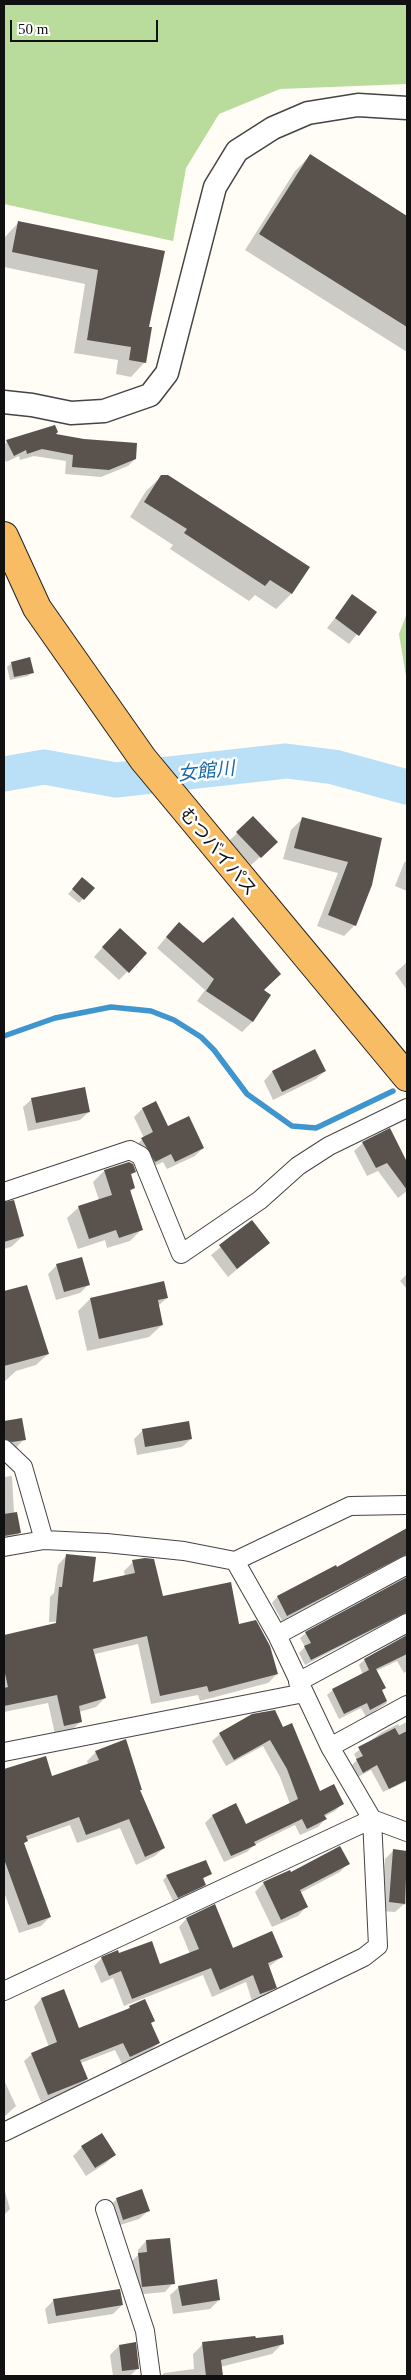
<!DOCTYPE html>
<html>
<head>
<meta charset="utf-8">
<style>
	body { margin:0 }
	#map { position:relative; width:411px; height:2380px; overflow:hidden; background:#fffdf5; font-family:Georgia,serif }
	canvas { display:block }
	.frame { position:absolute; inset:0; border:5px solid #111; pointer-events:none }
	.scale { position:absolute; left:10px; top:20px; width:148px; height:22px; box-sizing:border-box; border:2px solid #111; border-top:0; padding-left:6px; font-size:15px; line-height:18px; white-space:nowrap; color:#111; -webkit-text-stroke:4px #fff; paint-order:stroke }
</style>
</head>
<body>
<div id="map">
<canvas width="411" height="2380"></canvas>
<div class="frame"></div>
<div class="scale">50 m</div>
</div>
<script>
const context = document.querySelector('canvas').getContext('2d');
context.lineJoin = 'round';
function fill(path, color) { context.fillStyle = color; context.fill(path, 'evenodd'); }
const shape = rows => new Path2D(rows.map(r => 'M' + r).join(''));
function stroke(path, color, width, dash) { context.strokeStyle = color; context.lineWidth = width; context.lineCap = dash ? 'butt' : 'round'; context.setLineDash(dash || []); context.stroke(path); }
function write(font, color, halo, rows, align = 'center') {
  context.font = font + ' Georgia,"Noto Sans JP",serif'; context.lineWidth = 5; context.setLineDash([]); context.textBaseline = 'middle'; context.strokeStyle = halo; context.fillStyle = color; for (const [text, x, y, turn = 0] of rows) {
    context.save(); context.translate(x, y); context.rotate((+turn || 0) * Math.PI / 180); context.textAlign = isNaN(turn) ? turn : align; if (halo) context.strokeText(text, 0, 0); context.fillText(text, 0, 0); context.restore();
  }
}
fill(shape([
	[4,4,407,4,407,84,280,89,219,114,186,168,173,241,4,204],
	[407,613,407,682,399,634]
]), '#b9dc9c');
fill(shape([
	[310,156,407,217,407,352,245,250,295,171],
	[18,223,163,252,148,328,144,363,131,377,116,374,118,360,74,353,85,284,4,267,5,237],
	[7,442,135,459,128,466,101,477,65,474,66,461,34,456,20,460,19,456,6,462,4,457,4,445],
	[162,476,309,568,291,594,276,609,255,595,249,601,170,549,173,545,130,517,146,491],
	[353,596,375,612,349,644,327,628],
	[12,663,33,672,28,676,10,680,7,667],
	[253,818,268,850,251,865,229,841],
	[302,819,381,839,355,925,344,936,317,926,338,873,283,859,291,830],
	[407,860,407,891,395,886,404,863],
	[78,883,93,888,79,903,68,894],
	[169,934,203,945,270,995,252,1022,242,1032,197,1001,205,990,157,948],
	[111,938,145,954,119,980,94,957],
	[407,962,407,990,395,973],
	[315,1051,325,1071,316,1079,273,1100,264,1081,272,1072],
	[32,1099,89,1112,80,1120,28,1131,23,1107],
	[156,1103,167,1127,203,1148,195,1156,167,1169,163,1162,147,1169,134,1147,144,1138,134,1117,142,1109],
	[363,1143,407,1161,407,1191,398,1198,378,1171,367,1176,354,1151],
	[129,1163,134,1171,130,1176,134,1188,129,1193,141,1230,130,1241,107,1248,105,1240,78,1249,67,1218,79,1207,99,1200,93,1182,104,1171],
	[13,1202,23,1236,11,1247,4,1249,4,1204],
	[252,1222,268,1243,228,1277,211,1255],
	[57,1265,89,1284,80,1293,56,1300,48,1274],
	[407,1274,407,1289,400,1281],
	[26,1286,48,1354,36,1365,16,1371,4,1382,4,1293],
	[167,1298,158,1306,162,1325,149,1337,87,1351,78,1311,90,1299],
	[21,1419,24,1439,16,1448,4,1450,4,1422],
	[143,1430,191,1439,182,1447,137,1455,134,1439],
	[12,1476,14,1513,19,1533,8,1544,4,1545,4,1477],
	[407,1530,407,1561,395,1561,282,1621,272,1603,277,1597,335,1567,336,1569],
	[67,1555,91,1584,125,1576,124,1571,133,1562,162,1597,238,1626,277,1674,268,1683,200,1701,198,1695,151,1704,138,1644,95,1654,105,1698,96,1707,79,1712,81,1721,72,1730,55,1734,48,1703,4,1712,4,1643,76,1626,75,1621,49,1622,50,1597,54,1593,58,1565],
	[407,1578,407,1620,396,1618,305,1665,299,1653,305,1647,300,1638,306,1633],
	[407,1636,407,1671,404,1673,397,1661,376,1671,381,1691,387,1703,366,1717,361,1708,339,1719,327,1695,333,1690,363,1675,359,1665,364,1660],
	[407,1722,407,1781,383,1792,371,1770,358,1777,351,1766,357,1760,354,1754,382,1732,398,1724,399,1726],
	[282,1729,320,1793,342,1804,335,1811,324,1817,325,1819,318,1827,300,1835,295,1825,254,1845,247,1852,224,1862,205,1823,212,1816,236,1805,245,1825,290,1804,280,1777,263,1746,226,1766,212,1741,220,1734],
	[96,1752,141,1789,139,1791,164,1848,155,1856,136,1865,120,1828,77,1843,70,1825,27,1840,23,1844,50,1917,41,1926,19,1933,4,1892,4,1771,45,1758,51,1778,88,1765,87,1761],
	[393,1851,407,1852,407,1904,403,1905,395,1912,381,1911,385,1859],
	[348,1863,340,1872,300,1893,306,1907,298,1916,272,1927,255,1892,264,1883,291,1873],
	[210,1874,203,1879,205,1884,201,1889,173,1901,163,1880,167,1876],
	[186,1919,232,1949,282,1957,268,1967,275,1987,268,1995,252,2001,246,1982,212,1997,203,1975,124,2006,113,1978,101,1983,94,1966,102,1958,118,1955,159,1966,190,1954,179,1927],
	[63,1991,79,2029,125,2011,130,2007,150,2024,159,2042,151,2050,122,2064,115,2050,81,2063,87,2079,79,2086,41,2102,24,2061,32,2054,49,2047,34,2007,41,1999],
	[4,2080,16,2106,4,2117],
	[82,2147,115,2155,106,2163,86,2176,73,2156],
	[4,2188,10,2209,4,2215],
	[117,2199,148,2211,139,2219,114,2227,108,2207],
	[146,2241,173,2283,165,2292,134,2295,130,2263,138,2255,138,2250],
	[179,2287,219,2300,210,2309,173,2314,170,2295],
	[54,2300,122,2305,113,2314,48,2324,45,2309],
	[255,2339,283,2343,272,2354,220,2367,222,2376,161,2376,164,2373,194,2369,193,2354,203,2344],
	[119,2346,138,2368,130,2376,113,2376,110,2355]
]), '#0003');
stroke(shape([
	[4,1036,55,1018,111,1007,151,1011,174,1020,201,1037,214,1050,247,1094,292,1126,316,1128,393,1091]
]), '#3f96cf', 5.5);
stroke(shape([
	[4,774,44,767,116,780,286,761,334,767,407,787]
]), '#b9e0f7', 35);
fill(shape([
	[310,154,407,216,407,327,259,234],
	[18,221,165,251,149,327,152,327,146,363,129,360,131,347,87,340,98,270,12,252],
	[55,425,58,432,56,434,84,439,137,443,136,459,109,470,72,467,73,455,42,449,27,454,26,450,14,456,6,440],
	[161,475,168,475,310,567,292,594,270,580,265,586,184,533,187,529,144,502],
	[352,594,377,612,359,636,335,618],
	[30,657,34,673,14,677,11,662],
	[253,816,278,842,261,858,236,832],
	[302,817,382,838,372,885,356,926,328,915,348,862,294,848],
	[82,877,95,888,84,900,72,889],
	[233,917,281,974,264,990,271,995,253,1022,206,991,214,979,166,937,179,922,203,943],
	[120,928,147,953,129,973,102,947],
	[315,1049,326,1071,282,1092,272,1071],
	[85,1087,90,1112,36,1123,31,1098],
	[156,1101,168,1126,189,1116,204,1148,175,1162,171,1154,155,1162,141,1138,153,1132,142,1108],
	[390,1128,407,1162,407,1190,387,1163,376,1168,362,1142],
	[129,1162,133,1164,136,1172,131,1174,135,1188,130,1190,143,1230,119,1238,116,1230,89,1239,78,1206,112,1195,104,1170],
	[14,1200,24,1236,4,1242,4,1202],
	[252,1220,270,1243,237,1269,219,1245],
	[82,1257,90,1285,64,1292,56,1264],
	[164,1281,168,1298,158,1300,163,1325,99,1339,90,1298],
	[27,1285,49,1354,4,1366,4,1291],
	[22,1418,26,1440,12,1442,4,1439,4,1421],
	[189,1421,192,1439,145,1447,142,1429],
	[17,1512,21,1533,4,1536,4,1514],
	[407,1528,407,1554,287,1616,277,1596,336,1565,337,1567],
	[66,1554,96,1557,93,1582,135,1573,132,1560,145,1558,154,1559,163,1596,231,1582,239,1624,256,1620,270,1646,278,1674,209,1692,207,1686,160,1696,147,1636,93,1649,106,1698,79,1706,82,1722,64,1726,57,1695,4,1706,4,1688,8,1687,4,1669,4,1635,56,1623,59,1587,62,1587],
	[407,1577,407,1612,311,1660,304,1646,311,1643,305,1632],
	[407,1635,407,1654,376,1669,386,1688,382,1690,387,1701,370,1710,367,1703,344,1714,332,1689,369,1670,364,1659],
	[275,1710,283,1727,292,1723,320,1791,334,1784,344,1804,324,1815,327,1819,307,1829,302,1819,254,1842,256,1845,231,1856,212,1815,236,1803,246,1824,298,1799,287,1769,270,1740,234,1760,219,1733,252,1714],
	[395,1728,399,1735,407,1731,407,1780,389,1789,377,1765,363,1773,356,1759,363,1756,358,1747],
	[126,1739,142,1790,140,1790,165,1848,145,1857,129,1819,86,1835,79,1817,26,1836,28,1841,24,1843,51,1917,28,1925,4,1859,4,1769,46,1756,52,1776,99,1760,95,1751],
	[340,1846,350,1864,300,1890,308,1907,281,1920,263,1882,290,1870,291,1872],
	[393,1849,407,1851,405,1904,389,1902],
	[206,1860,212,1874,203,1878,206,1885,178,1898,166,1875],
	[215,1904,233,1948,272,1931,283,1957,268,1963,277,1988,260,1994,253,1975,220,1990,211,1968,132,1999,121,1971,109,1976,101,1957,118,1950,119,1953,152,1941,160,1964,199,1949,186,1918],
	[64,1989,79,2028,130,2008,129,2006,145,1999,155,2021,151,2023,160,2043,130,2057,123,2043,80,2060,88,2079,48,2095,31,2053,57,2042,41,1998],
	[102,2133,116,2155,95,2168,81,2146],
	[142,2189,150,2211,123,2220,116,2198],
	[170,2238,175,2284,142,2287,138,2253,147,2252,146,2240],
	[217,2279,220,2300,182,2306,178,2286],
	[120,2289,123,2305,56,2316,53,2299],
	[283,2335,284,2344,221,2360,223,2376,206,2376,202,2342,255,2336,256,2338],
	[136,2342,139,2369,122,2371,119,2345]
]), '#5a524d');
const minor = shape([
	[4,1192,130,1150,141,1156,181,1254,260,1200,298,1166,329,1146,407,1108],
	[4,1449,23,1467,44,1540],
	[4,1547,44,1540,106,1543,184,1551,235,1561,350,1506,407,1505],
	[277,1635,407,1565],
	[298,1682,407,1623],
	[330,1747,407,1705],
	[4,1752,304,1693],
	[4,1991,372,1819,407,1832],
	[4,2132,364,1957,378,1946,372,1819,330,1747,277,1635,235,1561],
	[105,2209,145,2331,151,2376]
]);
const tertiary = shape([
	[4,402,32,405,71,413,104,411,150,395,167,373,215,187,237,151,273,128,308,113,358,105,407,108]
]);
const trunk = shape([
	[4,536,37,608,143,759,407,1077]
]);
stroke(minor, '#444', 20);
stroke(tertiary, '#444', 25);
stroke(trunk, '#222', 30);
stroke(minor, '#fff', 18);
stroke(tertiary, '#fff', 22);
stroke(trunk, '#f7bc64', 28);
write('18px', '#111', '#fff', [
	["むつバイパス",219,851,50]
]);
write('italic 19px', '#1768a6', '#fff', [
	["女館川",206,770,-6]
]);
</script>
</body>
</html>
